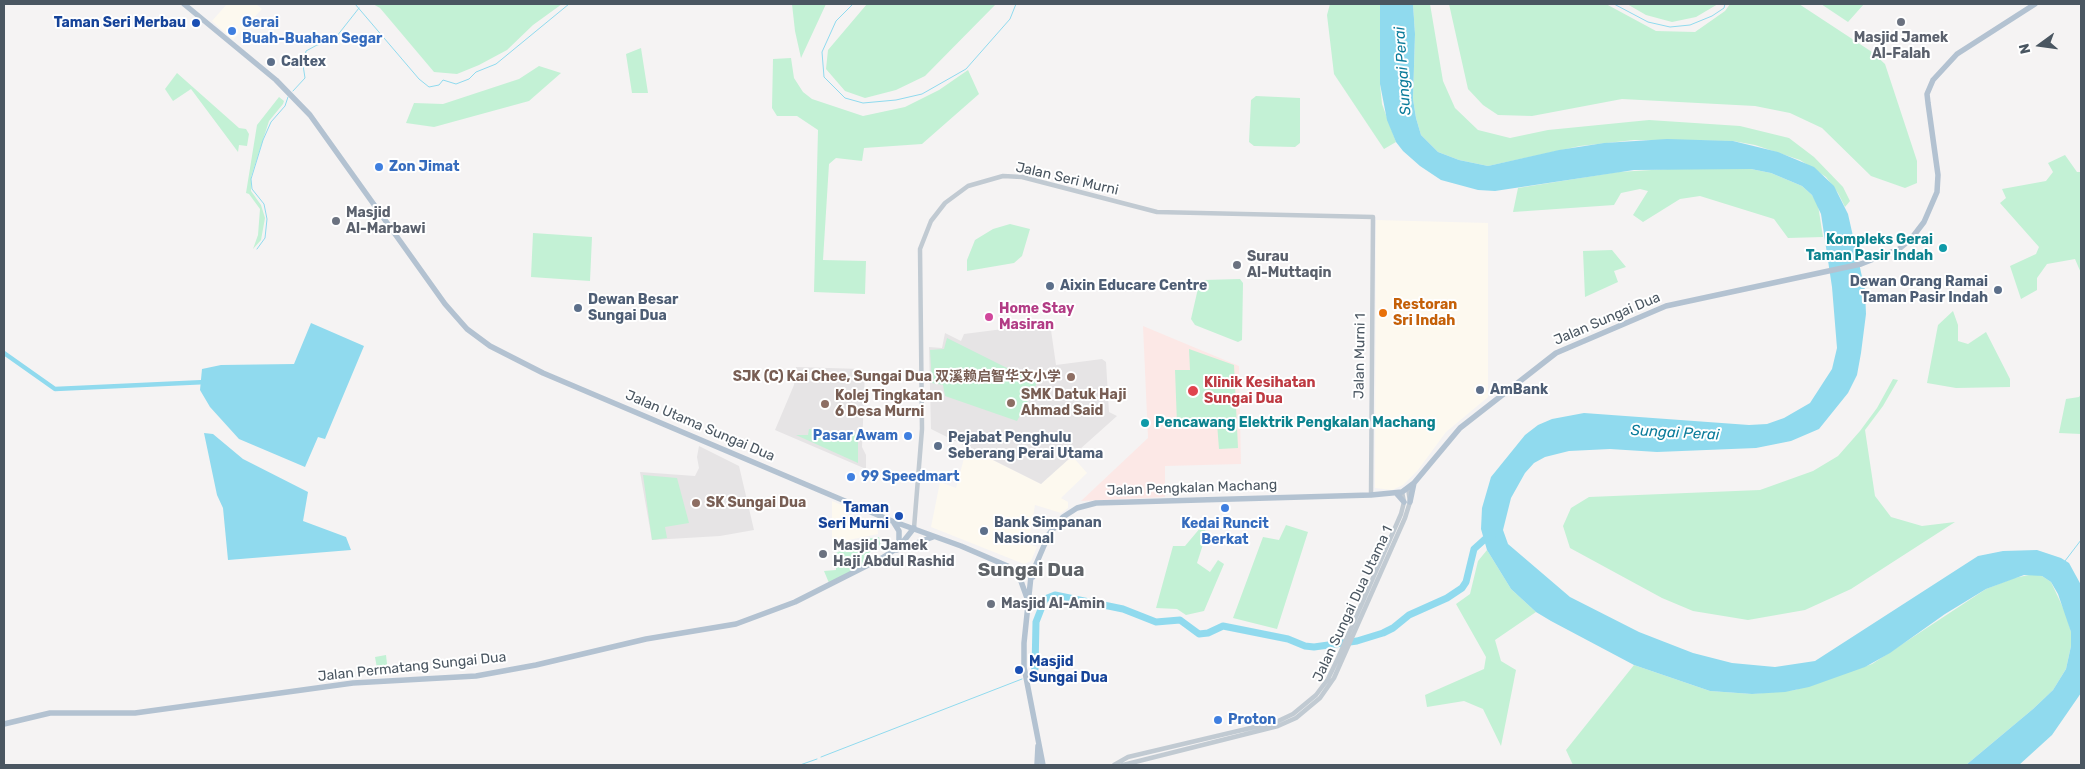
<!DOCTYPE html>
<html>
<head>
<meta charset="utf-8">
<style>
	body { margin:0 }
	#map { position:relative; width:2085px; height:769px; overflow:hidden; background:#f5f3f3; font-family:Rubik,sans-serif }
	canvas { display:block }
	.frame { position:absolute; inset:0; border:5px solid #4a5661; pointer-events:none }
	.north { position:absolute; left:2015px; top:20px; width:50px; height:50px; -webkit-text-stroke:4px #fff; paint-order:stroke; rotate:256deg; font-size:14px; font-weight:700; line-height:20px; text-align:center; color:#4a5661 }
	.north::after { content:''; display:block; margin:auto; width:18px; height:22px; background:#4a5661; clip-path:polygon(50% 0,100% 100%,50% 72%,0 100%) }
</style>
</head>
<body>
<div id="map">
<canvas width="2085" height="769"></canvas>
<div class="frame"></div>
<div class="north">N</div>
</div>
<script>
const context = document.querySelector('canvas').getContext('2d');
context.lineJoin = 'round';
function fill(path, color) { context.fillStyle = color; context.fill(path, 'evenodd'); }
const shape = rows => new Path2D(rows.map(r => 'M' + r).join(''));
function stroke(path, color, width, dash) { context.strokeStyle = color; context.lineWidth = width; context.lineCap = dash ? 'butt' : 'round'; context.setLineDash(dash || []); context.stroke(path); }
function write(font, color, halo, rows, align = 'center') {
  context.font = font + ' Rubik,"Noto Sans SC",sans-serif'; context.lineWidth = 4; context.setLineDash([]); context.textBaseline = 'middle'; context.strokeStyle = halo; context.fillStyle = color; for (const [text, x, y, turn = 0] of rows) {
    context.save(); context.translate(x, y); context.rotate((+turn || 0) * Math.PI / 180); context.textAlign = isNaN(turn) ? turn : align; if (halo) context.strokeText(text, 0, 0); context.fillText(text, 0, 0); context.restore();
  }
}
fill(shape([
	[227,4,256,4,262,9,233,40,212,21],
	[1376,220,1488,223,1488,397,1446,432,1418,470,1403,485,1392,490,1375,488],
	[967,447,1041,484,1072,456,1087,473,1061,498,1068,502,1068,508,1061,513,1035,505,1028,544,1037,547,1031,561,1024,564,931,527,940,482,956,488],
	[832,501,849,508,848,523,860,525,877,523,878,534,834,543,832,541]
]), '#fdf9ef');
fill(shape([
	[1050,323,1056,365,1102,359,1106,362,1109,412,1117,416,1041,484,931,429,929,347,942,348,945,333,961,341,964,334],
	[796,367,861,369,865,372,862,447,866,455,866,469,775,430,794,385],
	[699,446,739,466,754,530,720,536,652,540,640,472,695,476,699,468,697,457]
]), '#e6e4e5');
fill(shape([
	[1143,326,1239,366,1241,464,1165,466,1165,497,1081,501,1148,438]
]), '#fce8e6');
fill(shape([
	[373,4,562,4,533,25,507,50,479,65,457,74,434,72,380,8],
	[792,4,826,4,801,58,795,31],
	[867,4,996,4,925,76,896,90,865,98,845,91,826,69,828,50],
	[1330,4,1380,4,1380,84,1382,104,1396,142,1384,149,1334,74,1327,15],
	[1413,4,1430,4,1443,81,1455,108,1478,130,1510,138,1548,130,1649,120,1740,126,1789,138,1814,157,1843,187,1850,201,1845,207,1838,193,1826,177,1800,160,1755,145,1733,141,1634,140,1580,146,1488,166,1459,160,1438,152,1421,135,1416,118,1413,99,1415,34],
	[1449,4,1606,4,1656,31,1695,32,1725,11,1730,4,1799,4,1872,52,1885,64,1917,161,1917,183,1905,188,1871,176,1822,128,1790,113,1755,106,1622,99,1532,116,1498,115,1483,105,1468,89],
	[1627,4,1718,4,1696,17,1672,22,1646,15],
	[1821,4,1864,4,1848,22],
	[641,48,648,93,632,93,626,54],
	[791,58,794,78,803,92,812,99,863,116,905,107,939,90,968,70,979,94,922,144,864,148,862,161,836,158,829,164,823,260,866,261,865,294,814,292,818,130,797,116,777,116,772,108,773,59],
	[539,66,561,73,529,101,434,127,406,123,414,103,443,104,519,79],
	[177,73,239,128,246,129,249,134,247,146,239,145,238,152,191,89,173,101,165,89],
	[1256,96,1300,98,1300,143,1295,147,1254,146,1249,142,1251,100],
	[279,97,284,101,283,104,269,121,251,177,251,191,261,205,265,218,261,240,253,249,258,235,260,209,249,194,246,193,257,125],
	[2065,155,2077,172,2081,172,2081,273,2075,259,2047,264,2037,278,2037,290,2021,299,2010,266,2036,254,2039,247,2000,203,2006,198,2002,189,2046,181,2053,172,2048,163],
	[1685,168,1751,169,1771,173,1802,186,1812,195,1818,205,1823,237,1788,238,1774,219,1700,196,1680,199,1643,222,1633,215,1648,191,1640,189,1621,193,1614,205,1513,212,1518,188,1618,172],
	[1010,224,1030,229,1022,256,1014,263,967,271,967,260,975,240,993,229],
	[533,233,592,237,590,281,531,277],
	[1612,250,1626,267,1614,271,1618,282,1585,297,1583,251],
	[1240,279,1243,283,1242,340,1238,342,1195,325,1191,319,1199,284,1204,280],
	[1953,311,1958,325,1958,341,1968,344,1986,332,2010,379,2010,387,1956,388,1927,383,1938,325],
	[947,338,1037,383,1017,421,945,396,943,385,932,383,930,350,944,349],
	[1189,349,1234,365,1238,448,1219,449,1217,423,1177,424,1175,370,1190,370],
	[1893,379,1898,380,1883,406,1865,430,1875,496,1891,517,1922,526,1955,522,1851,589,1805,610,1748,620,1693,611,1662,598,1570,548,1563,526,1571,508,1589,497,1760,490,1813,471,1838,456,1860,431,1877,408],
	[2081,394,2081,434,2059,433,2066,399,2079,397],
	[809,429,858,434,858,463,796,435,808,435],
	[643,475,677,478,689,523,665,527,667,538,652,540],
	[1286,525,1308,532,1277,629,1233,618,1263,537,1279,540],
	[1201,527,1207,532,1197,563,1210,572,1218,560,1224,564,1204,611,1186,615,1177,609,1156,608,1173,546,1185,546],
	[879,537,881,547,864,555,867,563,829,583,824,571,836,570,836,553,866,539],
	[1487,550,1511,589,1536,612,1495,640,1501,661,1516,670,1501,746,1483,709,1464,701,1427,707,1425,695,1484,669,1486,657,1456,604,1470,594,1478,561],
	[2034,574,2042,576,2051,582,2066,614,2071,632,2071,646,2066,669,2053,690,2033,709,1966,765,1573,765,1566,750,1634,665,1710,691,1752,694,1795,690,1872,664,1986,589,2014,578],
	[386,655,388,673,378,674,375,657]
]), '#c3f1d5');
fill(shape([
	[1380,4,1413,4,1415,34,1413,99,1416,118,1421,135,1438,152,1459,160,1488,166,1559,150,1604,143,1667,139,1733,141,1778,152,1814,167,1834,186,1848,214,1865,290,1866,314,1861,353,1857,375,1848,393,1819,429,1791,441,1756,448,1657,452,1610,449,1569,451,1545,457,1534,463,1525,473,1511,498,1503,530,1508,544,1570,597,1639,632,1693,653,1732,663,1775,667,1815,661,1978,556,2003,551,2037,550,2061,558,2069,563,2081,585,2081,693,2052,735,2019,765,1966,765,2033,709,2053,690,2066,669,2071,646,2071,632,2058,594,2051,582,2042,576,2024,575,1986,589,1945,614,1890,653,1865,667,1809,687,1785,692,1752,694,1710,691,1634,665,1551,621,1536,612,1511,589,1487,550,1481,529,1482,508,1491,477,1525,435,1538,425,1552,419,1584,413,1749,425,1767,424,1784,418,1810,403,1832,369,1837,348,1832,287,1821,214,1812,195,1802,186,1771,173,1751,169,1634,170,1495,191,1478,190,1441,180,1420,166,1403,151,1396,142,1387,120,1380,84],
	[311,323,364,346,325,439,318,437,305,467,239,439,210,407,200,390,202,369,221,365,294,364],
	[204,433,213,434,243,459,308,492,303,521,346,537,351,550,228,560,223,508,217,495]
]), '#90daee');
stroke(shape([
	[355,4,419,79,429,87,439,85,443,80,456,84,469,79,476,72,496,64,569,4],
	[853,4,836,21,822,52,824,77,845,98,863,103,896,100,922,94,966,69,1010,19,1016,4],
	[1614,4,1648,22,1670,27,1690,25,1712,16,1724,8,1725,4],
	[293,91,305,78,303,65,306,51,317,45,333,41,359,8],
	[257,249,265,238,267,219,264,204,252,189,251,179,263,140,271,122,285,106,288,97],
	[2065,561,2081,540],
	[821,757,1022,679],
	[800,765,817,759]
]), '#90daee', 1);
stroke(shape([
	[4,353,55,389,206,382]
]), '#90daee', 4.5);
stroke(shape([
	[1032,676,1035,669,1036,622,1045,599,1055,595,1123,609,1156,622,1180,620,1199,634,1208,633,1223,626,1288,639,1305,646,1314,647,1357,641,1383,633,1393,628,1409,615,1447,598,1462,588,1466,582,1474,549,1484,540,1492,536]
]), '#90daee', 7);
stroke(shape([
	[914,528,922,429,920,249,931,221,945,203,968,186,1003,176,1022,177,1157,212,1373,217,1371,495],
	[1114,765,1128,757,1276,722,1293,714,1316,695,1328,679,1338,658,1401,514,1404,502,1402,492],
	[1123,765,1278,726,1296,718,1320,698,1334,678,1405,518,1410,502,1408,488]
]), '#c1cad2', 4.5);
stroke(shape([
	[184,4,276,80,310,115,445,304,467,329,490,346,543,373,892,521,961,546,1033,577],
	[1396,493,1404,502],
	[1410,502,1414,483],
	[894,523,899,531,899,547],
	[897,550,933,537],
	[1017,570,1027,598],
	[4,724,50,713,135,713,353,683,476,676,536,665,646,639,736,624,795,602,882,558,899,547,914,528],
	[1037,765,1038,746],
	[1043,765,1024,667,1024,643,1031,576,1049,534,1063,517,1077,508,1096,503,1371,495,1402,492,1414,483,1460,428,1556,353,1666,306,1861,264,1899,249,1911,239,1924,222,1937,192,1938,175,1928,103,1927,94,1933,80,1957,54,2035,4]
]), '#b3c2d1', 5.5);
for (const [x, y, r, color] of [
	[1901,22,5,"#6b7280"],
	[196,23,5,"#1a4fb4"],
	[232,31,5,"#3f7fe0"],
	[271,62,5,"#5c6f8a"],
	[379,167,5,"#3f7fe0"],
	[336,221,5,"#6b7280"],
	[1943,248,5,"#0f9aa8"],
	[1237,265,5,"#6b7280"],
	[1050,286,5,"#5c6f8a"],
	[1998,290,5,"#5c6f8a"],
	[578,308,5,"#5c6f8a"],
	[1383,313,5,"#e8710a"],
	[989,317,5,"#d1479c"],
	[1071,377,5,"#8d6e63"],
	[1480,390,5,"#5c6f8a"],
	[1193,391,6,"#e0444e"],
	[1011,403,5,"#8d6e63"],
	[825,404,5,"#8d6e63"],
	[1145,423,5,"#0f9aa8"],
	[908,436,5,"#3f7fe0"],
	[938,446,5,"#5c6f8a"],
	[851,477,5,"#3f7fe0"],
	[696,503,5,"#8d6e63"],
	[1225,508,5,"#3f7fe0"],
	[899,516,5,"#1a4fb4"],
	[984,531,5,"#5c6f8a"],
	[823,554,5,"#6b7280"],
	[991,604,5,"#6b7280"],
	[1019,670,5,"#1a4fb4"],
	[1218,720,5,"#3f7fe0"]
]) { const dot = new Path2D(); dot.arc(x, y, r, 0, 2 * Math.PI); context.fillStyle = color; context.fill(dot); stroke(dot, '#fff', 2); }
write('bold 14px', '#164399', '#fff', [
	["Taman Seri Merbau",186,23],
	["Taman",889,508],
	["Seri Murni",889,524],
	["Masjid",1029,662,"left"],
	["Sungai Dua",1029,678,"left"]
], 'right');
write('bold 14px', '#366cbe', '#fff', [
	["Gerai",242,23],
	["Buah-Buahan Segar",242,39],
	["Zon Jimat",389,167],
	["Pasar Awam",898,436,"right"],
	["99 Speedmart",861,477],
	["Kedai Runcit",1225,524,"center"],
	["Berkat",1225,540,"center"],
	["Proton",1228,720]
], 'left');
write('bold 14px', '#5b616d', '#fff', [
	["Masjid Jamek",1901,38,"center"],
	["Al-Falah",1901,54,"center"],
	["Masjid",346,213],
	["Al-Marbawi",346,229],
	["Surau",1247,257],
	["Al-Muttaqin",1247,273],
	["Masjid Jamek",833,546],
	["Haji Abdul Rashid",833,562],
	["Masjid Al-Amin",1001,604]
], 'left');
write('bold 14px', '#4e5e75', '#fff', [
	["Caltex",281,62],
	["Dewan Orang Ramai",1988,282,"right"],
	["Taman Pasir Indah",1988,298,"right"],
	["Aixin Educare Centre",1060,286],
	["Dewan Besar",588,300],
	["Sungai Dua",588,316],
	["AmBank",1490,390],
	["Pejabat Penghulu",948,438],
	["Seberang Perai Utama",948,454],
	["Bank Simpanan",994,523],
	["Nasional",994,539]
], 'left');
write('14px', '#4a5661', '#fff', [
	["Jalan Seri Murni",1067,179,13],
	["Jalan Sungai Dua",1607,319,-23],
	["Jalan Murni 1",1360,356,-89],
	["Jalan Utama Sungai Dua",700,426,23],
	["Jalan Pengkalan Machang",1192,488,-2],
	["Jalan Sungai Dua Utama 1",1353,604,-65],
	["Jalan Permatang Sungai Dua",412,667,-6]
]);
write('bold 14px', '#0d838f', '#fff', [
	["Kompleks Gerai",1933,240],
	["Taman Pasir Indah",1933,256],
	["Pencawang Elektrik Pengkalan Machang",1155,423,"left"]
], 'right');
write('bold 14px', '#c56008', '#fff', [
	["Restoran",1393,305],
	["Sri Indah",1393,321]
], 'left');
write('bold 14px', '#b23c85', '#fff', [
	["Home Stay",999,309],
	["Masiran",999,325]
], 'left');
write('bold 14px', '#785e54', '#fff', [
	["SJK (C) Kai Chee, Sungai Dua 双溪赖启智华文小学",1061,377,"right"],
	["SMK Datuk Haji",1021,395],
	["Ahmad Said",1021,411],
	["Kolej Tingkatan",835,396],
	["6 Desa Murni",835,412],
	["SK Sungai Dua",706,503]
], 'left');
write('bold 14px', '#be3a42', '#fff', [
	["Klinik Kesihatan",1204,383],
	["Sungai Dua",1204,399]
], 'left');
write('italic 15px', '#0c7c9b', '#fff', [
	["Sungai Perai",1403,71,-94],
	["Sungai Perai",1675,433,3]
]);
write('bold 19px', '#5f6368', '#fff', [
	["Sungai Dua",1031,571]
]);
</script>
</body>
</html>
